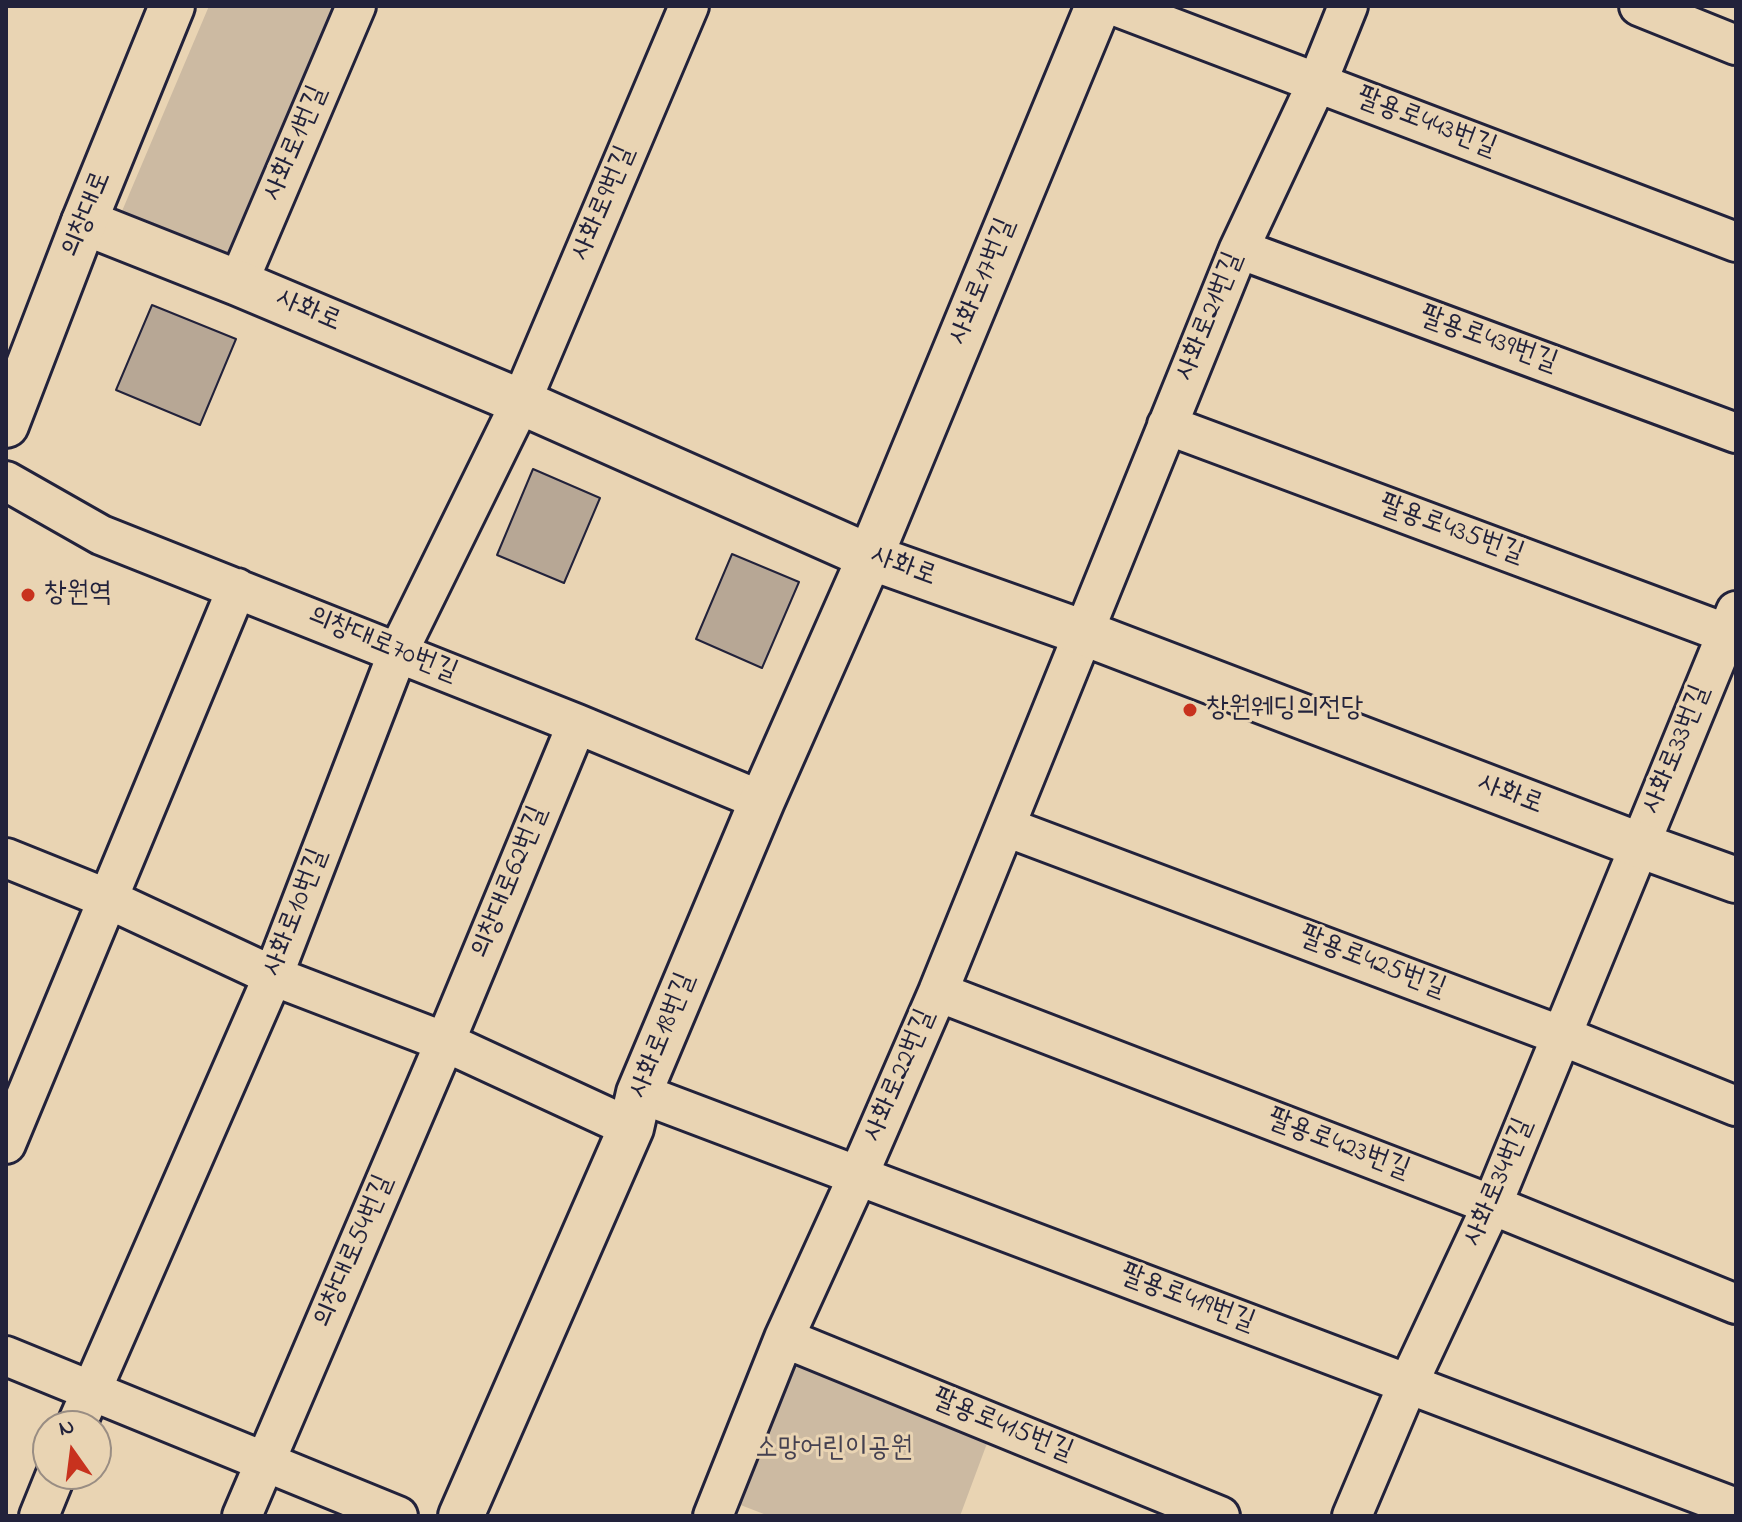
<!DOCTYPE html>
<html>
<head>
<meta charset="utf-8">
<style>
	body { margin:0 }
	#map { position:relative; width:1742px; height:1522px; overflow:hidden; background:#e9d4b3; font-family:"Indie Flower",sans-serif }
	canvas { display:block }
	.frame { position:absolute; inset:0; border:8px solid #22223b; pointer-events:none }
	.north { position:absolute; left:32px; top:1410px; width:80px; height:80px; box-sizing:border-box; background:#e9d4b3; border:2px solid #998d83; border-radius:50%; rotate:346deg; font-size:22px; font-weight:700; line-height:32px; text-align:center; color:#22223b }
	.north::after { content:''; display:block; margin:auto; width:28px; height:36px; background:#c8321e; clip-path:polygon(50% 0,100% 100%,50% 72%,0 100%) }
</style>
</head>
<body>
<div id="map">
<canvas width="1742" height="1522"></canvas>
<div class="frame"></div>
<div class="north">N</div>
</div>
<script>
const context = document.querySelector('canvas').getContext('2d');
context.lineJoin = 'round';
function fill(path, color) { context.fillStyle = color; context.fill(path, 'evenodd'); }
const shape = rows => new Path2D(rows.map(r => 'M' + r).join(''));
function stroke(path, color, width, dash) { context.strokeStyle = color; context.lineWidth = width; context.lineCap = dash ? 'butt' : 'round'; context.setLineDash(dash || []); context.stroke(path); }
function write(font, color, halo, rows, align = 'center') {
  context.font = font + ' "Indie Flower","Poor Story",sans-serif'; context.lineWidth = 6; context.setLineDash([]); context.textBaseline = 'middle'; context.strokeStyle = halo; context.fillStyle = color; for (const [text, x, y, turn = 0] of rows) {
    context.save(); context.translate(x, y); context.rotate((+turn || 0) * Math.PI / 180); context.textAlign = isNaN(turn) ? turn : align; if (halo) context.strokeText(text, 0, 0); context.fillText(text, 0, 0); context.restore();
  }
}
fill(shape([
	[209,6,348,6,230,280,114,230],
	[794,1364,989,1438,960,1516,769,1516,738,1504]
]), '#ccbaa2');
const building = shape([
	[152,305,236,339,200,425,116,390,152,305],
	[533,469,600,498,564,583,497,555,533,469],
	[732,554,799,582,762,668,696,639,732,554]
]);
fill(building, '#b7a795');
stroke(building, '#22223b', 2);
const street = shape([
	[1115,6,1736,242],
	[1639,6,1736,45],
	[1239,249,1736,433],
	[238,283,356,6],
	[1167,425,1736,637],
	[6,481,101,535,577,724,762,801],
	[1006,827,1562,1036,1736,1106],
	[6,858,108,899,273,976,445,1042,631,1128],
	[938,992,1492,1205,1736,1304],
	[639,1093,1736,1508],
	[6,1144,237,588],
	[784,1338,1220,1516],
	[6,1356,398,1516],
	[76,1426,273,976,398,652,521,402,689,6],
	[39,1516,56,1474],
	[242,1516,445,1042,577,724],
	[713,1516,784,1338,858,1176,938,992,1239,249,1317,83,1348,6],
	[1352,1516,1408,1384,1492,1205,1736,611]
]);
const secondary = shape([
	[84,222,238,283,521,402,870,557,1084,633,1639,845,1736,880],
	[461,1516,631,1128,639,1093,762,801,870,557,1098,6]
]);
const primary = shape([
	[6,425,84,222,172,6]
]);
stroke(street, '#22223b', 44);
stroke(secondary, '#22223b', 50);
stroke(primary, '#22223b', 50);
stroke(street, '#e9d4b3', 38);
stroke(secondary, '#e9d4b3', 44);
stroke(primary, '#e9d4b3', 44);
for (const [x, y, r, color] of [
	[28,595,8,"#c8321e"],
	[1190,710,8,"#c8321e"]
]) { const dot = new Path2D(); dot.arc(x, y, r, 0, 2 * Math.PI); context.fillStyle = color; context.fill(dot); stroke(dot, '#e9d4b3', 3); }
write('28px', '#22223b', '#e9d4b3', [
	["팔용로443번길",1426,124,21],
	["사화로1번길",297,144,-67],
	["사화로9번길",605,204,-67],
	["의창대로",88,215,-68],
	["사화로17번길",984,282,-68],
	["사화로",308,312,23],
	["사화로21번길",1211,317,-68],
	["팔용로439번길",1488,341,20],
	["팔용로435번길",1451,531,20],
	["사화로",903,568,20],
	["의창대로70번길",382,646,22],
	["사화로33번길",1678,750,-68],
	["사화로",1510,796,21],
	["의창대로62번길",511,883,-68],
	["사화로10번길",297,913,-69],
	["팔용로425번길",1372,964,21],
	["사화로18번길",664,1036,-68],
	["사화로22번길",901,1076,-67],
	["팔용로423번길",1338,1146,21],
	["사화로34번길",1500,1183,-67],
	["의창대로54번길",355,1252,-67],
	["팔용로419번길",1187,1300,21],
	["팔용로415번길",1002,1427,22]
]);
write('28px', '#22223b', '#e9d4b3', [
	["창원역",44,595],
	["창원웨딩의전당",1206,710]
], 'left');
write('28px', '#444050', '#e9d4b3', [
	["소망어린이공원",834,1450]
]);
</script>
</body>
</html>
